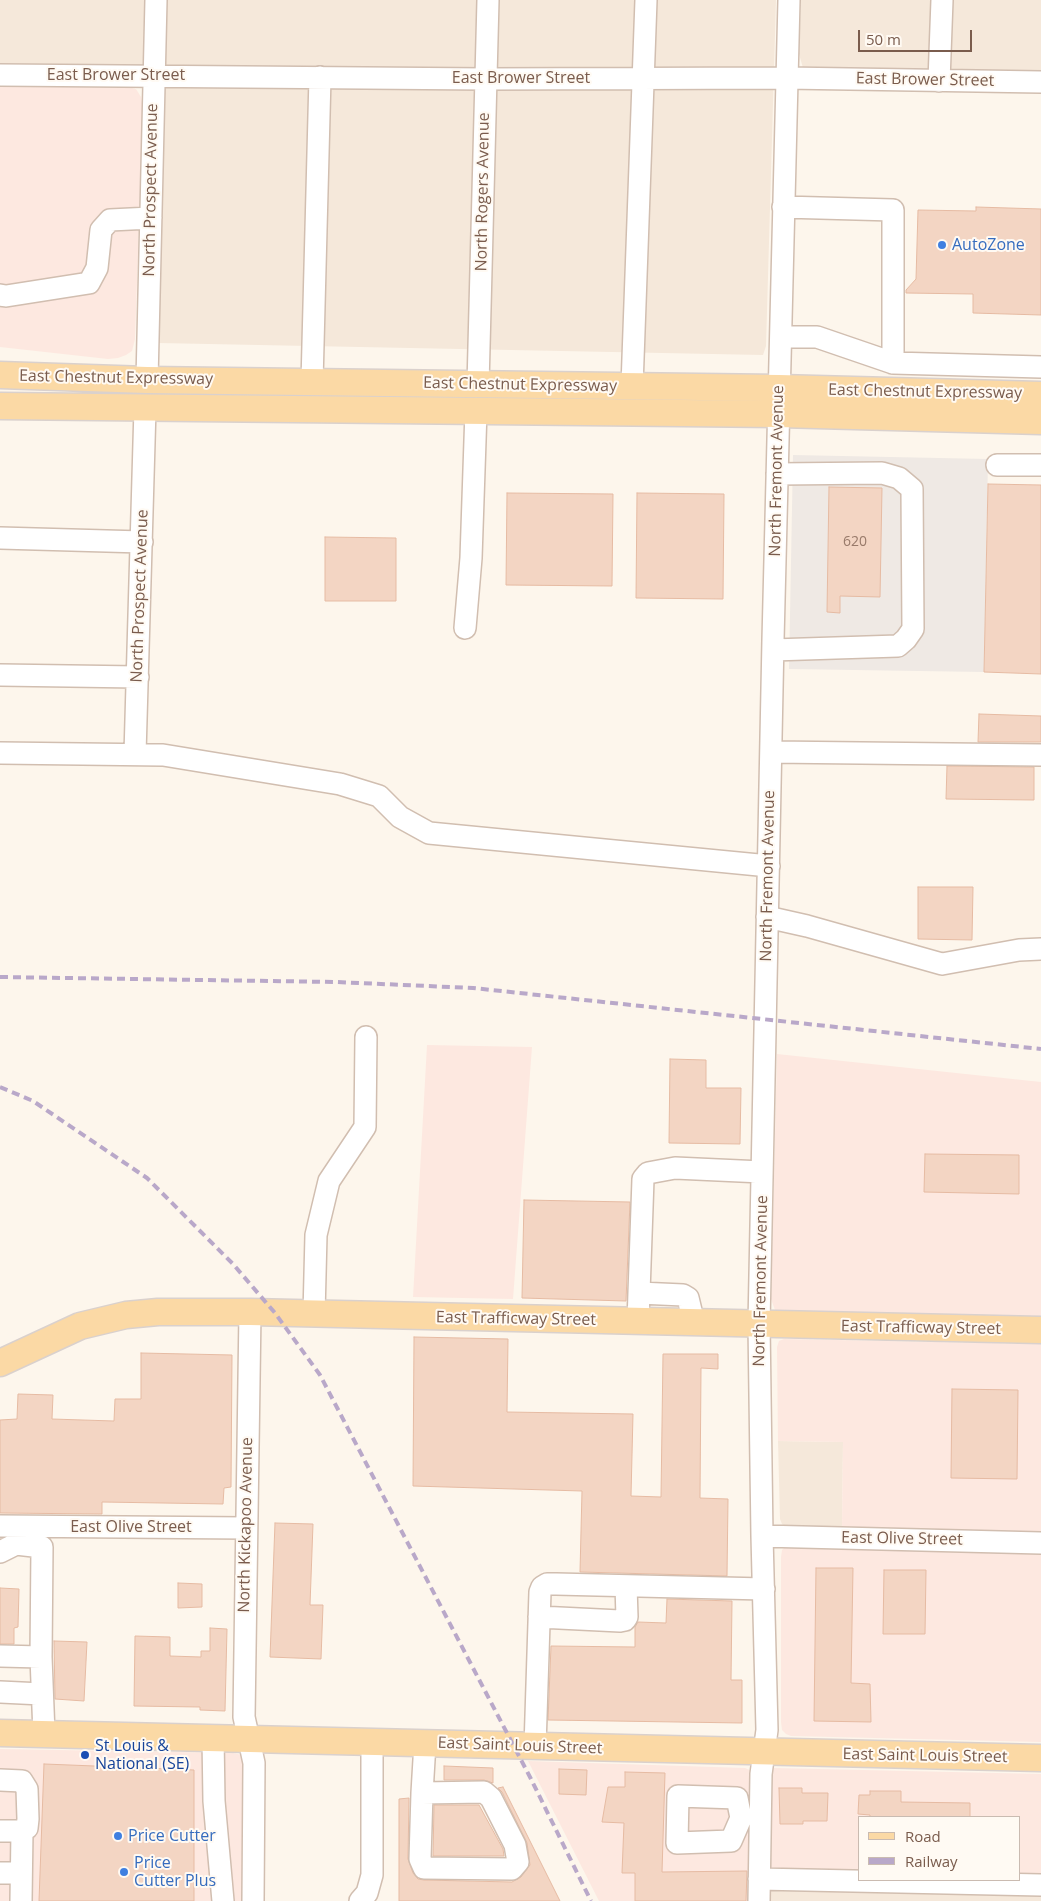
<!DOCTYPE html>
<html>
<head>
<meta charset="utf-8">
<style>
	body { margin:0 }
	#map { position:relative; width:1041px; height:1901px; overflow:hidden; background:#fdf6ec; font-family:"Open Sans",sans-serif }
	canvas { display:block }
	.legend { position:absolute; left:858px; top:1816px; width:162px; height:65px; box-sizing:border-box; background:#fffaf3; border:1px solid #cabbb1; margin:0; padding:6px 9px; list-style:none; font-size:15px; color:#7a5c4d }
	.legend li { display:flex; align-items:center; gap:10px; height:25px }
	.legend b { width:25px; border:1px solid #cabbb1 }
	.scale { position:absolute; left:858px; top:30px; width:114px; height:22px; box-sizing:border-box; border:2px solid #7a5c4d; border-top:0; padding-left:6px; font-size:15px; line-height:18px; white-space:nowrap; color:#7a5c4d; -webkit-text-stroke:4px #fffaf3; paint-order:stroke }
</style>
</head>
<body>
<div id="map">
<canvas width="1041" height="1901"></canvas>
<ul class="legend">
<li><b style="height:6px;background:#fbd9a5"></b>Road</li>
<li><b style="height:6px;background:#b9a8c9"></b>Railway</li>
</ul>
<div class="scale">50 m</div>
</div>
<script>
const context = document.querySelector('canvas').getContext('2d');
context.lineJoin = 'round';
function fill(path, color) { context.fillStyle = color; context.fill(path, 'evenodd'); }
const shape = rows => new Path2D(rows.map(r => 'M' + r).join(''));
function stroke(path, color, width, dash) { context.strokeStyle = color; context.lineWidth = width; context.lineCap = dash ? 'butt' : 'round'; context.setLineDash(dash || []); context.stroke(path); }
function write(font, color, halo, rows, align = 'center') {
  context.font = font + ' "Open Sans",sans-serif'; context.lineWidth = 4; context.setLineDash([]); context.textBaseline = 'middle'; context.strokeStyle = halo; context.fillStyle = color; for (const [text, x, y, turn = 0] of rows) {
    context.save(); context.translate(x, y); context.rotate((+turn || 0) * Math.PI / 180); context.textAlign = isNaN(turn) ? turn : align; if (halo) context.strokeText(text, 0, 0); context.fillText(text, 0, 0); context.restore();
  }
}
fill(shape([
	[0,0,776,0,766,346,763,355,158,343,164,70,0,67],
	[801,0,1041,0,1041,74,803,68,799,54],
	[778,1441,843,1442,842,1528,787,1527,782,1524,780,1519],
	[765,1884,1041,1889,1041,1901,764,1901]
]), '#f5e8da');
fill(shape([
	[0,86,124,86,136,89,141,97,143,107,135,339,132,351,126,355,118,358,108,359,0,347],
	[427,1045,532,1047,513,1299,413,1297],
	[777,1054,1041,1082,1041,1317,781,1311,775,1310,771,1299],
	[784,1339,1041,1344,1041,1534,842,1528,843,1442,778,1441,777,1347,779,1341],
	[786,1546,1041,1549,1041,1742,791,1736,786,1734,782,1730,781,1722,781,1557,782,1550],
	[0,1749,233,1753,242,1755,246,1759,247,1901,0,1901],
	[528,1761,745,1768,752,1771,751,1901,599,1901],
	[774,1768,1041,1774,1041,1889,765,1884,767,1771],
	[860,1817,1020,1817,1020,1880,860,1880]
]), '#fde8e0');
fill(shape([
	[793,455,988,459,984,672,789,669]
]), '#efe9e4');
const building = shape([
	[976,207,1041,209,1041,315,973,313,973,294,906,293,906,290,916,279,918,210,976,211,976,207],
	[988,484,1041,485,1041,674,984,672,988,484],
	[829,487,882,488,880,597,840,596,840,613,827,612,829,487],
	[507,493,613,494,612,586,506,585,507,493],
	[637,493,724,494,723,599,636,598,637,493],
	[325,537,396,538,396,601,325,601,325,537],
	[979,714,1041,716,1041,742,978,742,979,714],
	[947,766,1034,767,1034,800,946,799,947,766],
	[918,887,973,887,972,940,918,939,918,887],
	[670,1059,706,1060,706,1088,741,1088,740,1144,669,1143,670,1059],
	[925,1154,1019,1155,1019,1194,924,1192,925,1154],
	[524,1200,630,1202,626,1301,522,1298,524,1200],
	[414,1337,508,1339,507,1412,633,1414,631,1496,661,1497,663,1354,718,1354,718,1369,701,1368,700,1498,728,1499,727,1576,580,1572,582,1491,413,1486,414,1337],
	[141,1353,232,1355,231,1487,224,1488,223,1504,102,1502,102,1514,0,1513,0,1420,17,1419,18,1394,53,1395,52,1419,114,1421,115,1399,141,1399,141,1353],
	[952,1389,1018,1390,1017,1479,951,1478,952,1389],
	[275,1523,313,1524,310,1605,323,1605,321,1659,270,1657,275,1523],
	[816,1568,853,1568,851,1683,870,1684,871,1722,814,1721,816,1568],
	[884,1570,926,1570,925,1634,883,1634,884,1570],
	[178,1583,202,1584,202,1607,178,1608,178,1583],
	[0,1588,19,1589,18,1627,14,1628,14,1644,0,1644,0,1588],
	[667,1599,732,1601,731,1680,742,1680,742,1723,548,1720,551,1646,635,1647,635,1627,638,1622,666,1623,667,1599],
	[210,1628,227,1629,225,1711,200,1710,200,1707,134,1706,135,1636,170,1637,170,1656,201,1657,201,1651,210,1651,210,1628],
	[54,1641,87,1642,84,1701,55,1699,54,1641],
	[44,1764,194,1770,194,1901,39,1901,44,1764],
	[444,1766,493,1768,493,1783,484,1780,444,1780,444,1766],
	[559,1769,587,1770,586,1795,559,1794,559,1769],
	[625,1772,665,1773,662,1872,747,1871,746,1901,635,1901,635,1873,622,1873,624,1823,602,1822,608,1787,625,1787,625,1772],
	[503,1787,560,1901,399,1901,399,1799,409,1798,408,1859,413,1873,418,1879,424,1880,512,1882,521,1877,530,1865,527,1843,502,1792,498,1788,503,1787],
	[779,1788,802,1788,802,1793,828,1793,827,1821,803,1821,803,1824,780,1824,779,1788],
	[870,1791,901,1791,901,1802,970,1803,970,1817,870,1817,870,1815,858,1814,859,1795,870,1795,870,1791],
	[434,1805,479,1805,503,1849,504,1856,433,1856,434,1805]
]);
fill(building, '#f3d5c3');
stroke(building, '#e6bba3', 1);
const minor = shape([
	[0,75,486,79,786,78,1041,82],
	[939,81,942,0],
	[783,207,893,210,893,363],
	[0,295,6,296,89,283,97,268,101,230,110,220,151,218],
	[781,337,817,337,893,363,1041,367],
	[147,380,156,0],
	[312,382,320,77],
	[478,385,488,0],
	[632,386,646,0],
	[997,465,1041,465],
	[0,538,142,542],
	[465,628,471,558,476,411],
	[773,650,898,646,906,639,913,629,912,489,899,478,882,473,777,474],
	[0,675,138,677],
	[771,752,1041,755],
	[0,753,163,755,340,784,379,796,400,817,429,833,769,866],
	[135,754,145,408],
	[767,917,807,926,942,964,1019,950,1041,949],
	[639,1293,683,1295,688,1298,694,1323],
	[250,1312,244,1717,254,1763,253,1901],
	[314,1314,316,1235,329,1181,365,1127,366,1037],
	[638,1321,643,1179,648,1173,675,1168,762,1172],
	[0,1526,246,1528],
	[762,1536,1041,1543],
	[0,1552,16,1544,42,1547,41,1657,44,1734],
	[539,1617,620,1621,625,1620,627,1617,626,1586],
	[0,1656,41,1657],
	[0,1692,42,1694],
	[213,1737,214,1801,223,1901],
	[535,1747,540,1592,542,1587,547,1584,556,1584,764,1589],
	[0,1780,22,1781,27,1789,28,1819,27,1828,22,1831,0,1831],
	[422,1793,484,1792,491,1798,515,1845,518,1862,512,1869,424,1868,420,1859,422,1793,425,1743],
	[678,1796,737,1798,741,1818,731,1841,677,1843,678,1796],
	[0,1873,21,1873],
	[759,1879,1041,1885],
	[21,1901,22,1831],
	[360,1901,367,1893,372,1875,372,1742],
	[759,1901,761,1774,767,1730,762,1536,759,1324,773,640,789,0]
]);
const major = shape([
	[0,375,147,380,779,388,1041,395],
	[0,406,779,414,1041,421],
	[0,1363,80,1326,126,1315,158,1312,250,1312,1041,1330],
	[0,1733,1041,1758]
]);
stroke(minor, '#d1beb0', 24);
stroke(major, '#dad1cd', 29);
stroke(minor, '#fff', 21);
stroke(major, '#fbd9a5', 26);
stroke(shape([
	[0,977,336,982,473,988,1041,1049],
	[0,1087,33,1101,147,1178,233,1264,275,1313,320,1375,531,1779,591,1901]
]), '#b9a8c9', 4, [8, 5]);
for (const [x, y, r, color] of [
	[942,245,5,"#3f7fe0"],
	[85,1755,5,"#1a4fb4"],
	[118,1836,5,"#3f7fe0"],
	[124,1872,5,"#3f7fe0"]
]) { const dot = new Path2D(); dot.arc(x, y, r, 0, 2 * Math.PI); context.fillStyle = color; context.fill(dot); stroke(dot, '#fffaf3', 2); }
write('14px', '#987a6a', null, [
	["620",855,542]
]);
write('16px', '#7a5c4d', '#fffaf3', [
	["East Brower Street",116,75],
	["East Brower Street",521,78],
	["East Brower Street",925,80,1],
	["North Prospect Avenue",151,190,-89],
	["North Rogers Avenue",483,192,-89],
	["East Chestnut Expressway",116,378,1],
	["East Chestnut Expressway",520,385,1],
	["East Chestnut Expressway",925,392,1],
	["North Fremont Avenue",777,471,-89],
	["North Prospect Avenue",140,596,-88],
	["North Fremont Avenue",768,876,-89],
	["North Fremont Avenue",761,1281,-89],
	["East Trafficway Street",516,1319,1],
	["East Trafficway Street",921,1328,1],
	["North Kickapoo Avenue",246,1525,-89],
	["East Olive Street",131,1527],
	["East Olive Street",902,1539,1],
	["East Saint Louis Street",520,1746,2],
	["East Saint Louis Street",925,1756,1]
]);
write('16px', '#366cbe', '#fffaf3', [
	["AutoZone",952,245],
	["Price Cutter",128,1836],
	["Price",134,1863],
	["Cutter Plus",134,1881]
], 'left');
write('16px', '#164399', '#fffaf3', [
	["St Louis &",95,1746],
	["National (SE)",95,1764]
], 'left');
</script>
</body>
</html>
